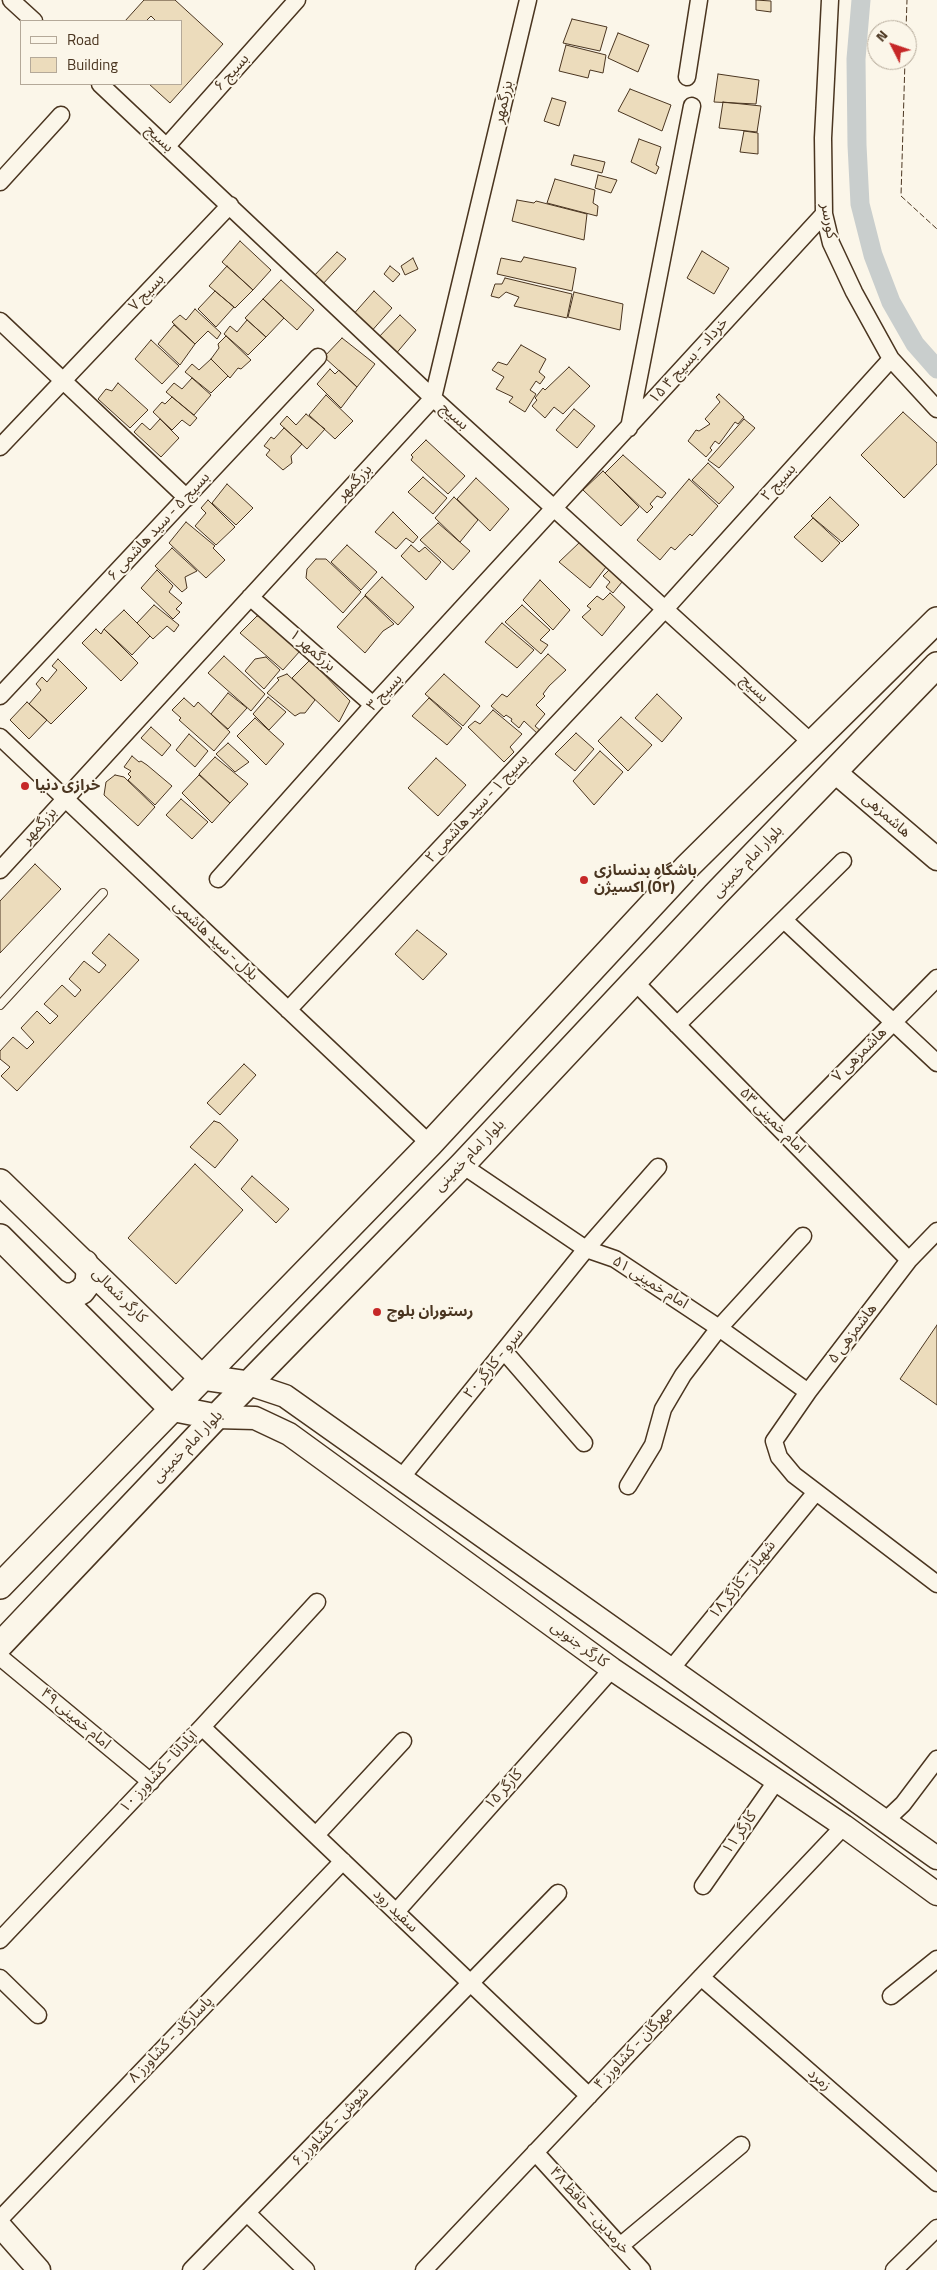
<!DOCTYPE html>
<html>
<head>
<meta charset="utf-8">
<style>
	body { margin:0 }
	#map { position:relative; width:937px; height:2270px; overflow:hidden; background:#fbf6e9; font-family:"Titillium Web",sans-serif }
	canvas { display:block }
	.legend { position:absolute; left:20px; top:20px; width:162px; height:65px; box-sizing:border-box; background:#fbf6e9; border:1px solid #b4a999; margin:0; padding:6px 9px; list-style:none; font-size:15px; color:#4a3520 }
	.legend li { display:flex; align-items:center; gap:10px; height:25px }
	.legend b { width:25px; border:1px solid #b4a999 }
	.north { position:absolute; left:867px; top:20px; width:50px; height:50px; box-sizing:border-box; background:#fbf6e9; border:1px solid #b4a999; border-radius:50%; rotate:311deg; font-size:14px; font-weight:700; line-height:20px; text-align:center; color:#4a3520 }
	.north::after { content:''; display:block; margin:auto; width:18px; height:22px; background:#c62828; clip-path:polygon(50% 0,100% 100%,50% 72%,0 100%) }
</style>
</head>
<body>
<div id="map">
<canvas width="937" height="2270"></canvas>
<ul class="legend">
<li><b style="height:6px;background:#fbf6e9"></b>Road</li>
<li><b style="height:14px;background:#ecdcbc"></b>Building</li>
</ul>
<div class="north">N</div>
</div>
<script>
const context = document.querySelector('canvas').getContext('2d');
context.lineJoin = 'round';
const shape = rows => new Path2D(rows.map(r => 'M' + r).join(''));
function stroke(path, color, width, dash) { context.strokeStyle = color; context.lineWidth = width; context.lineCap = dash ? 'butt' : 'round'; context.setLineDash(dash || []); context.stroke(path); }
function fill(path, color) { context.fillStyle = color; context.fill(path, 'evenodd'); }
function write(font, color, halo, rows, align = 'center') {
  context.font = font + ' "Titillium Web","Noto Sans Arabic",sans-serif'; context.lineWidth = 4; context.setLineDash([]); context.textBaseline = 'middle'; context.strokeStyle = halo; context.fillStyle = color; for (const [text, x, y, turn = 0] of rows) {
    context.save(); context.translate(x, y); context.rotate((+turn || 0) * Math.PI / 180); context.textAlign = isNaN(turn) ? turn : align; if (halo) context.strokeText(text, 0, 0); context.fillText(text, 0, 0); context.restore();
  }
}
stroke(shape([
	[861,0,856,59,857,145,860,204,873,255,891,302,915,344,937,369]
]), '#c9cecd', 19);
const building = shape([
	[144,0,175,0,223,44,170,103,149,84,181,84,181,21,156,21,151,16,146,21,125,21,144,0],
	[756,0,771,1,771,12,756,10,756,0],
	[572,19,607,27,600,51,563,43,572,19],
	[618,33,649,45,638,72,608,58,618,33],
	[566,45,606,55,603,73,590,70,588,78,559,71,566,45],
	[718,74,759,80,756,104,714,102,718,74],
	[630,89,671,105,662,131,618,111,630,89],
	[552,98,566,102,559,126,544,121,552,98],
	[723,102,761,106,757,132,719,128,723,102],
	[744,131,758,133,758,154,740,152,744,131],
	[639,139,661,147,656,165,659,167,656,174,631,162,639,139],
	[574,155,605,162,602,173,571,165,574,155],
	[598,175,617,180,611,193,595,188,598,175],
	[555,179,595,190,593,203,598,206,597,216,547,203,555,179],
	[517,200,534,203,536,201,587,214,584,240,512,221,517,200],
	[240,241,271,270,253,290,222,262,240,241],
	[702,251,729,268,714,294,687,278,702,251],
	[337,252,346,259,321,286,311,279,337,252],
	[524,257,576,268,572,291,497,274,501,258,521,262,524,257],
	[413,258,418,269,405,275,401,266,413,258],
	[227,266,253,290,235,308,209,286,227,266],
	[390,266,400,274,393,282,384,274,390,266],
	[505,278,572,294,567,318,514,306,519,297,506,292,499,298,491,296,495,284,502,284,505,278],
	[281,280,314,310,297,330,263,299,281,280],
	[215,291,234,307,216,327,198,309,215,291],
	[374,291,392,308,369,334,351,317,374,291],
	[574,292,623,304,620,330,568,317,574,292],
	[263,299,284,318,266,337,245,318,263,299],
	[195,309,221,333,217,339,208,331,195,344,172,322,180,315,186,320,195,309],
	[400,315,416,330,394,356,376,340,400,315],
	[247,320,266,337,248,355,224,334,230,326,237,332,247,320],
	[174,325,195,344,180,365,158,344,174,325],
	[226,336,251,360,241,369,238,368,230,378,211,359,219,348,218,344,226,336],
	[342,338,375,364,357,387,324,357,342,338],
	[151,340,179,366,162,384,135,359,151,340],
	[521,345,546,359,539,372,545,377,540,384,536,381,530,390,536,394,525,412,509,402,513,397,496,389,504,377,492,370,498,362,507,365,521,345],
	[211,359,228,376,211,393,185,372,192,364,199,370,211,359],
	[569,367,590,386,563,414,554,407,545,418,532,406,537,400,535,398,543,388,545,390,569,367],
	[330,369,335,374,339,370,357,387,341,408,317,384,330,369],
	[192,378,211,395,194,415,166,392,174,383,182,389,192,378],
	[118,383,148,410,130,428,98,399,106,389,112,391,118,383],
	[719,394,744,417,738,424,735,422,719,444,715,441,710,448,712,450,706,457,688,441,696,430,699,431,710,424,705,419,720,402,716,397,719,394],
	[326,395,353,421,335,439,309,415,326,395],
	[172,397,197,418,190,426,182,420,172,430,153,412,162,402,165,404,172,397],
	[574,409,595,426,577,448,556,430,574,409],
	[903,412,937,443,937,464,904,498,861,455,903,412],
	[306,414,325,429,307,449,280,424,287,416,296,425,306,414],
	[160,419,179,438,161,457,134,432,142,423,150,430,160,419],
	[744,419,755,428,719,468,708,460,744,419],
	[284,428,302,444,291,456,292,463,283,470,266,455,270,450,264,446,271,437,274,439,284,428],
	[426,440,465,476,448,494,411,460,413,457,411,455,426,440],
	[623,455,666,493,662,498,657,496,650,504,653,507,647,513,605,473,623,455],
	[708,463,734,487,719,504,692,480,708,463],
	[603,471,639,507,621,526,583,490,603,471],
	[423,477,447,498,433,514,408,492,423,477],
	[476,478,509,509,490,531,457,499,476,478],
	[689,479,718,506,692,536,690,534,675,550,671,547,660,560,637,540,689,479],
	[227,484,253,508,236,525,212,503,227,484],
	[454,497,478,520,460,542,435,518,454,497],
	[830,497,859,525,842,542,811,516,830,497],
	[208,500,235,527,216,545,195,526,206,513,201,508,208,500],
	[393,512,418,537,413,543,406,538,396,549,375,532,393,512],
	[813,518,840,543,822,562,794,537,813,518],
	[186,522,215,546,213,548,225,560,206,578,169,543,186,522],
	[438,523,470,551,453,570,420,540,438,523],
	[580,542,606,567,590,588,559,562,580,542],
	[347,545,377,572,361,590,331,562,347,545],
	[411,545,419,552,425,547,441,562,426,580,401,556,411,545],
	[172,548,197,571,185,577,187,588,182,592,155,566,172,548],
	[316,559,326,559,361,592,343,613,306,578,307,569,316,559],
	[157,570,173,586,169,592,182,603,176,609,180,612,173,619,141,588,157,570],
	[609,570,622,582,613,593,606,587,610,582,603,576,609,570],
	[382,577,414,607,398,625,365,595,382,577],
	[540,580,570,610,553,630,523,600,540,580],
	[610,593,625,607,602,636,582,617,591,609,587,606,597,596,603,600,610,593],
	[365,596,394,624,383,631,365,653,337,627,365,596],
	[154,605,179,625,174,632,167,626,153,639,137,623,154,605],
	[522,605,550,630,540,640,548,645,541,654,505,622,522,605],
	[124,610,150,636,132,655,104,629,124,610],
	[257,616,263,617,300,651,283,670,240,633,257,616],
	[502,623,534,650,517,668,485,642,502,623],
	[96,629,101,634,104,629,138,663,121,681,82,643,96,629],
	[548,654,566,670,549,686,543,694,545,696,536,705,545,714,535,726,542,732,539,735,524,721,519,728,511,721,512,719,506,715,504,717,491,706,502,694,507,697,548,654],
	[224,656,265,694,251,711,208,673,224,656],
	[266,657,280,670,264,689,245,671,255,659,266,657],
	[58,659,87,688,51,724,29,704,41,690,36,684,42,677,47,682,57,670,52,666,58,659],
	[310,660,350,701,339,722,292,678,310,660],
	[287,674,315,700,305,713,300,713,295,716,267,693,279,680,277,678,287,674],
	[444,674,480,706,463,726,425,694,444,674],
	[228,693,247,708,228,729,211,714,228,693],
	[657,694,682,718,662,742,635,718,657,694],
	[268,697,286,712,269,730,253,714,268,697],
	[184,698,194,707,198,702,230,732,214,751,179,720,181,718,172,710,184,698],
	[429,698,462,728,447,745,412,716,429,698],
	[27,702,47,720,29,739,10,720,27,702],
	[493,710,522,734,510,747,514,752,504,762,468,727,475,721,480,724,493,710],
	[621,717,652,745,628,771,598,741,621,717],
	[255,718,284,744,266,765,237,736,255,718],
	[151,727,171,745,162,756,141,738,151,727],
	[576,733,594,749,575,771,555,754,576,733],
	[189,734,208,751,195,767,176,750,189,734],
	[228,743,249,762,235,772,216,754,228,743],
	[600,751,623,772,594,805,573,781,600,751],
	[132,756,139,762,141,761,147,765,172,786,155,805,128,780,131,777,128,774,131,771,124,767,132,756],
	[215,757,248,784,230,803,199,774,215,757],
	[436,758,466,785,438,816,408,788,436,758],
	[115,775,124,777,155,807,138,826,104,795,106,782,115,775],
	[199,775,230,803,212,823,182,793,199,775],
	[181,799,208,822,192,839,166,815,181,799],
	[35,864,61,889,0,953,0,901,35,864],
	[417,930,447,954,423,980,395,954,417,930],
	[109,934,139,960,17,1091,1,1076,10,1067,0,1059,0,1051,13,1037,27,1049,34,1042,21,1028,37,1011,50,1024,58,1016,44,1004,62,985,75,997,81,990,69,979,84,961,99,973,106,965,92,953,109,934],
	[244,1064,256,1075,220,1115,207,1103,244,1064],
	[214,1121,220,1123,238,1140,215,1168,190,1147,214,1121],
	[195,1164,243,1210,176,1284,128,1238,195,1164],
	[252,1176,289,1209,276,1223,241,1189,252,1176],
	[937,1325,937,1405,900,1379,937,1325]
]);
fill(building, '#ecdcbc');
stroke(building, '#4a3520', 1);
const lane = shape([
	[0,1005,103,893]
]);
const street = shape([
	[11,0,34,21],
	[830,0,823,138,824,214,831,243,854,292,891,359,937,409],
	[687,77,699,0],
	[100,84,433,398,813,744],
	[167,146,297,0],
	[0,182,61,115],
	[0,321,187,498],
	[629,428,692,106],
	[0,447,230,205],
	[250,597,373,705],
	[0,696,318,357],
	[0,737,430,1144],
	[0,870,433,398,528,0],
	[218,879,373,705,824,214],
	[784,920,937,1063],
	[635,982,909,1260],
	[288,1010,666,608,891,359],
	[677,1025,843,861],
	[784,1133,937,978],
	[462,1165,586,1249,615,1259,719,1328,808,1392],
	[937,1231,909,1260,808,1392,774,1441,779,1457,794,1475,937,1584],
	[504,1351,584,1443],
	[401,1478,586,1249,658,1167],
	[628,1486,653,1445,663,1409,683,1375,719,1328,803,1236],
	[0,1657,151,1782],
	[671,1669,816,1492],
	[202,1727,589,2096],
	[885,1821,903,1804,937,1759],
	[316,1835,403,1741],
	[703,1886,777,1780],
	[396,1912,612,1669],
	[0,1940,202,1727,317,1602],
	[701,1977,937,2183],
	[0,1978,38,2015],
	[891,1996,937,1959],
	[535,2152,642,2270],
	[247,2213,306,2270],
	[0,2219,343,1861],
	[620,2246,741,2145],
	[191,2270,558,1893],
	[424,2270,844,1826],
	[894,2270,937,2228]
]);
const secondary = shape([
	[835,772,937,859],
	[249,1384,285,1396,937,1858],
	[216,1417,255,1418,289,1434,612,1669,844,1826,937,1894],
	[0,2226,39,2270]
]);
const primary = shape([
	[0,1182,201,1377,249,1384],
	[0,1237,171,1408,216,1417],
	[54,1291,63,1296,73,1296,82,1291,88,1283,89,1272,85,1263],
	[0,1586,430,1144,686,868,937,620],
	[0,1645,216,1417,462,1165,715,895,937,665]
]);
stroke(lane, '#4a3520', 10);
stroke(street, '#4a3520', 19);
stroke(secondary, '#4a3520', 25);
stroke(primary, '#4a3520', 28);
stroke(lane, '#fbf6e9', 8);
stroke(street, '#fbf6e9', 16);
stroke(secondary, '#fbf6e9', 22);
stroke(primary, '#fbf6e9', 25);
stroke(shape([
	[906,30,907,0],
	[905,60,901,196,937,229]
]), '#4a3520', 1, [6, 2.5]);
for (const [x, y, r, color] of [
	[25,786,5,"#c62828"],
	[584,880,5,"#c62828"],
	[377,1312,5,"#c62828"]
]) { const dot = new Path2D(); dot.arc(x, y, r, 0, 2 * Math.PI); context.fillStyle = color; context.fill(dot); stroke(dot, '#fbf6e9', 2); }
write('15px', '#4a3520', '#fbf6e9', [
	["بسیج ۶",232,73,-48],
	["بزرگمهر",504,102,-77],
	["بسیج",159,139,43],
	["کورسر",828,221,80],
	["بسیج ۷",147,293,-47],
	["۱۵ خرداد - بسیج ۴",689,361,-48],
	["بسیج",454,417,42],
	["بزرگمهر",355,483,-47],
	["بسیج ۲",779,483,-48],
	["بسیج ۵ - سید هاشمی ۶",159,527,-47],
	["بزرگمهر ۱",312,651,41],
	["بسیج",754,689,43],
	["بسیج ۳",385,693,-47],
	["بسیج ۱ - سید هاشمی ۲",477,809,-47],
	["هاشمزهی",886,816,41],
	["بزرگمهر",40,826,-48],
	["بلوار امام خمینی",748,862,-46],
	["بلال - سید هاشمی",215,941,43],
	["هاشمزهی ۷",860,1055,-45],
	["امام خمینی ۵۳",772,1121,45],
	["بلوار امام خمینی",470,1156,-46],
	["امام خمینی ۵۱",650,1283,32],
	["کارگر شمالی",119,1296,45],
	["هاشمزهی ۵",853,1334,-53],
	["سرو - کارگر ۲۰",494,1364,-51],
	["بلوار امام خمینی",188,1447,-46],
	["شهباز - کارگر ۱۸",743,1580,-51],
	["کارگر جنوبی",579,1645,36],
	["امام خمینی ۴۹",75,1719,40],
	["آپادانا - کشاورز ۱۰",159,1772,-47],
	["کارگر ۱۵",504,1790,-48],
	["کارگر ۱۱",740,1833,-55],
	["سفید رود",395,1911,44],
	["پاسارگاد - کشاورز ۸",171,2040,-46],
	["مهرگان - کشاورز ۴",634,2048,-47],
	["زمرد",819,2080,41],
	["شوش - کشاورز ۶",331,2127,-46],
	["خرمدین - حافظ ۴۸",589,2211,48]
]);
write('bold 15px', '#4a3520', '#fbf6e9', [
	["خرازی دنیا",35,786],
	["باشگاه بدنسازی",594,871],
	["اکسیژن (O۲)",594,888],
	["رستوران بلوچ",387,1312]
], 'left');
</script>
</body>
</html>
